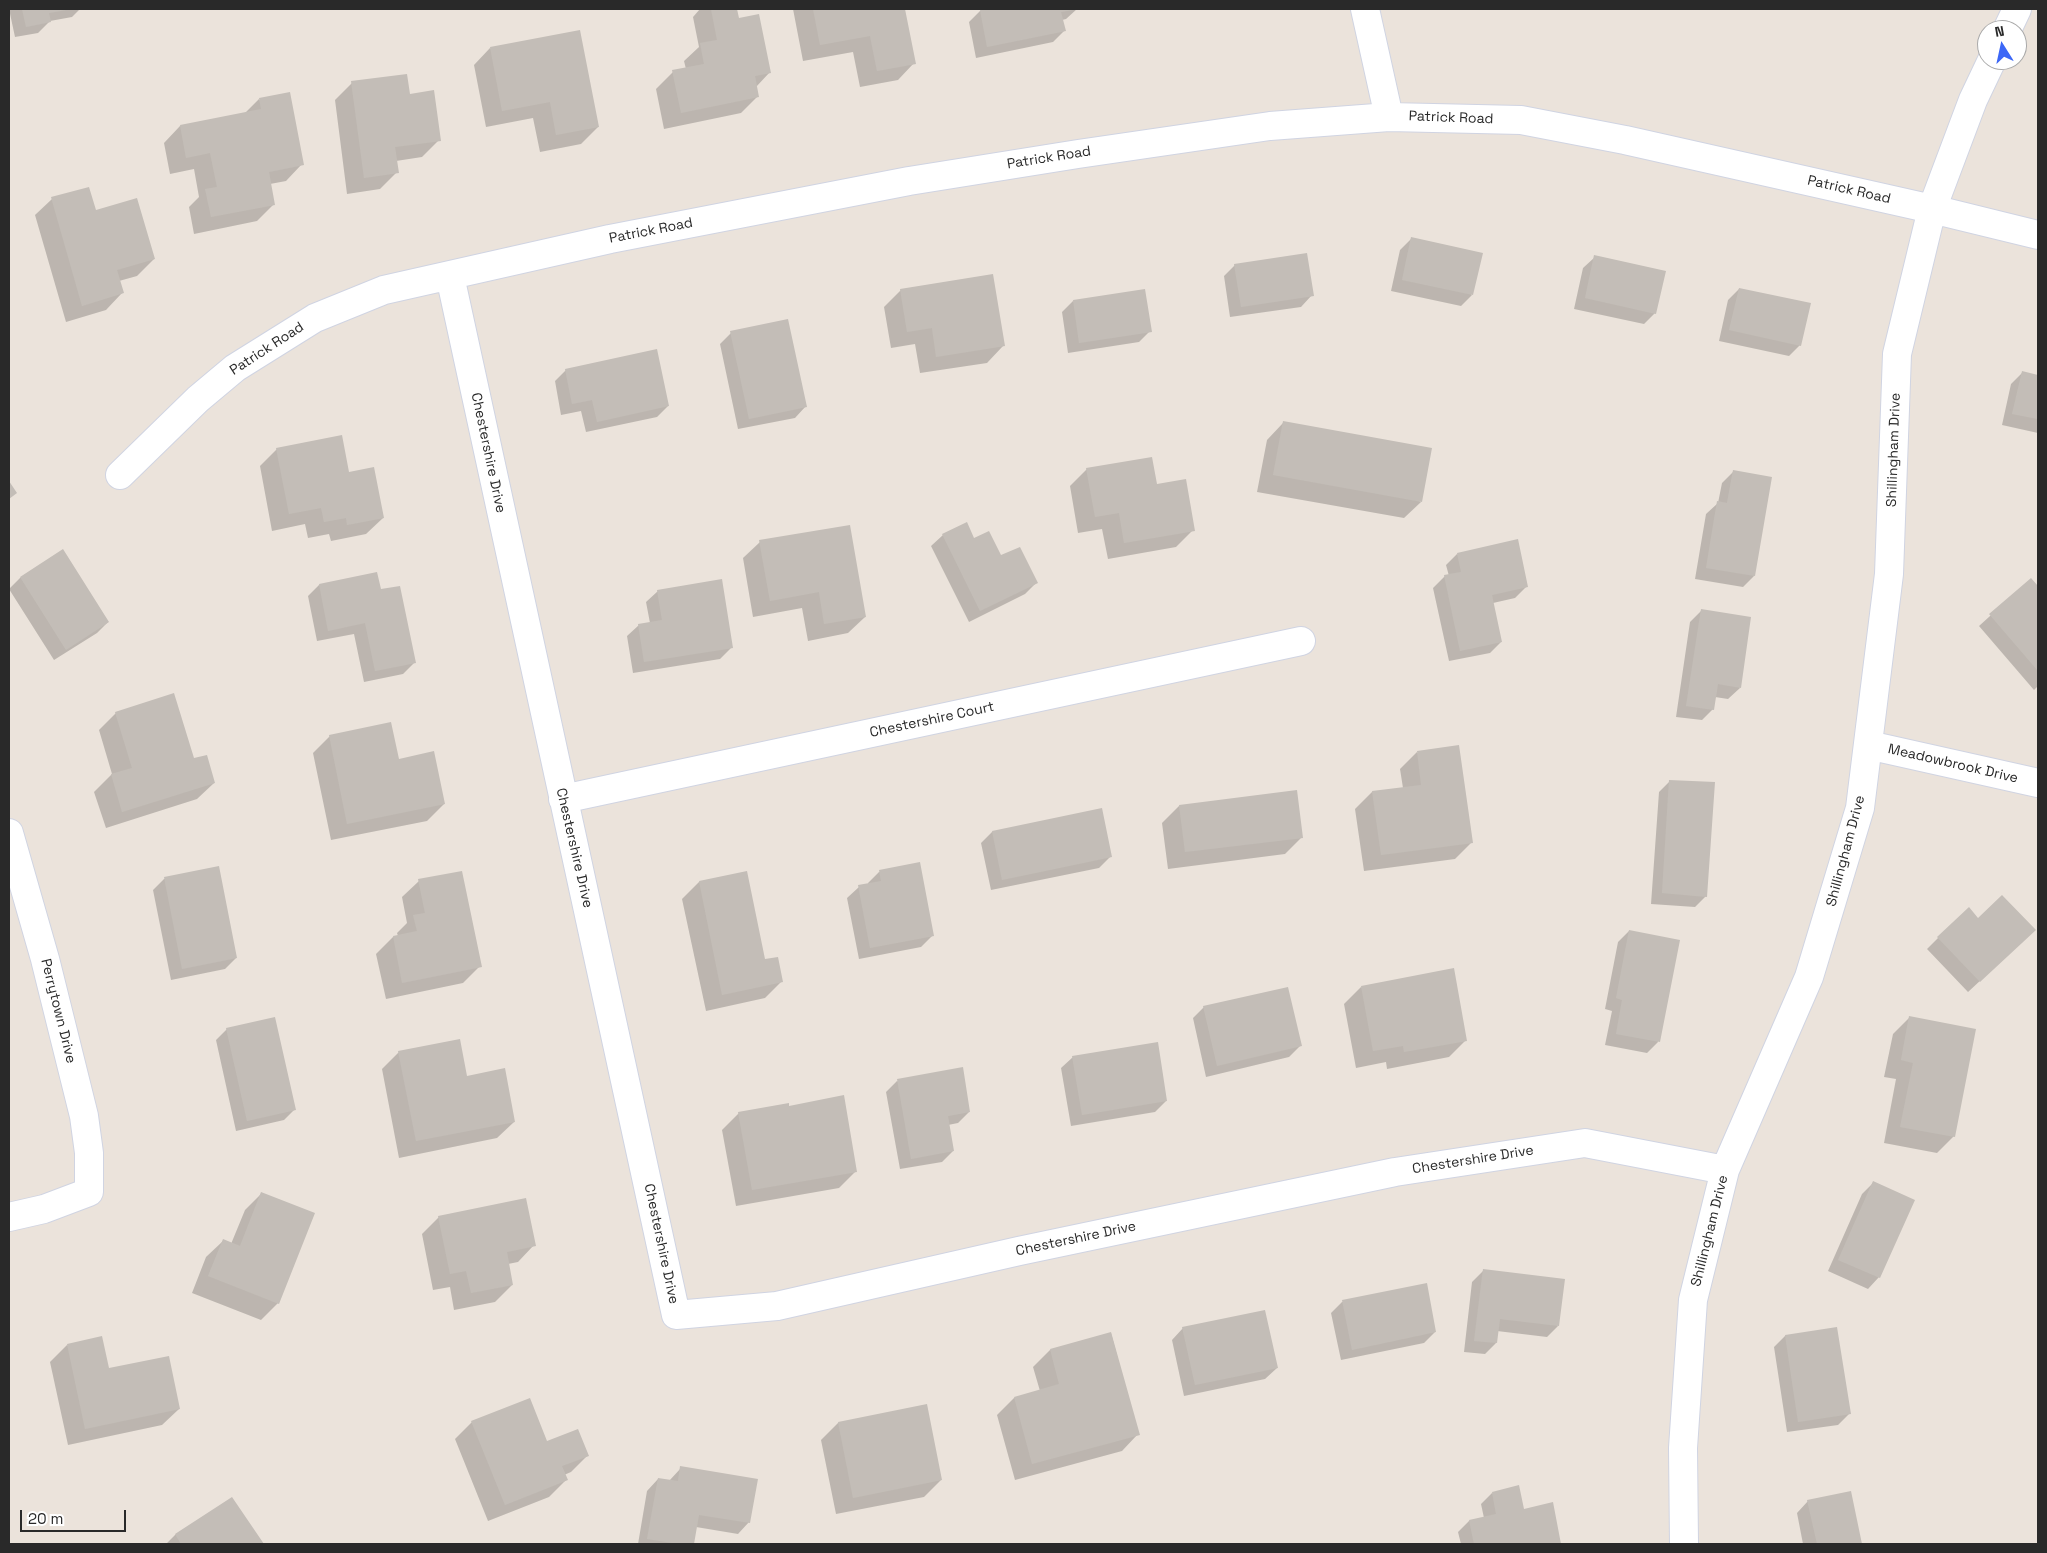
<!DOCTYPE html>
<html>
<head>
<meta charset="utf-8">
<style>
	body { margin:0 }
	#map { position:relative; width:2047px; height:1553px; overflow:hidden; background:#ebe3db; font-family:"Space Grotesk",sans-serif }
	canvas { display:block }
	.frame { position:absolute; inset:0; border:10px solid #292929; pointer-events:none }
	.north { position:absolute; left:1977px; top:20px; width:50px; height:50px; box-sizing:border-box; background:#fff; border:1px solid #a9a9a9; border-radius:50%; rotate:350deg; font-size:14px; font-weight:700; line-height:20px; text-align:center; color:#292929 }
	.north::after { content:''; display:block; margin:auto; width:18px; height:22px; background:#3c67f6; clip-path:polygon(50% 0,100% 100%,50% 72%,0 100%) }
	.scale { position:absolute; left:20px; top:1510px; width:106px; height:22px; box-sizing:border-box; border:2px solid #292929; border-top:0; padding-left:6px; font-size:15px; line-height:18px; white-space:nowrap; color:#292929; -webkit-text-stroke:4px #fff; paint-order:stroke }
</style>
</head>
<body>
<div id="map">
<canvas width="2047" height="1553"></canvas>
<div class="frame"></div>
<div class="north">N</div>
<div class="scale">20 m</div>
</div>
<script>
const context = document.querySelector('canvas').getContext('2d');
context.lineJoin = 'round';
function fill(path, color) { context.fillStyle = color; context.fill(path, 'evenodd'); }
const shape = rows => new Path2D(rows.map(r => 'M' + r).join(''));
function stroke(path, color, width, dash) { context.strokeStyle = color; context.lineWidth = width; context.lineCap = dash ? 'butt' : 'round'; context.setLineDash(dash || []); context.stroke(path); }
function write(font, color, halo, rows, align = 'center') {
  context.font = font + ' "Space Grotesk",sans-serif'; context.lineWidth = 4; context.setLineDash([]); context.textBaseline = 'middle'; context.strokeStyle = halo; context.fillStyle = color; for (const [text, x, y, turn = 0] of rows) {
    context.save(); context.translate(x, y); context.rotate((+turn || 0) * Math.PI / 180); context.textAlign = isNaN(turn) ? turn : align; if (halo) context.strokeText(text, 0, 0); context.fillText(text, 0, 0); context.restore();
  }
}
fill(shape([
	[9,9,80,9,72,17,50,21,38,33,15,37],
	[700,9,736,9,738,20,770,72,756,87,758,96,741,113,664,129,656,89,673,72,686,69,684,61,699,47,693,17],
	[793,9,904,9,914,63,898,80,860,87,853,52,803,61],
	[991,9,1077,9,1066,19,1062,20,1064,31,1053,42,976,58,969,22,980,11],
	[490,48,598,127,581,144,540,152,533,118,486,127,474,65],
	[352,83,409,95,439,140,422,157,396,161,397,172,380,189,347,194,335,100],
	[259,99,302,164,286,181,270,184,274,204,257,221,194,234,189,207,199,197,194,169,170,174,164,143,180,126,245,113],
	[52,199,95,212,154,259,137,276,119,281,122,293,106,310,66,322,35,215],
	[1411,239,1472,295,1461,306,1391,291,1400,250],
	[1595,257,1655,313,1644,324,1574,309,1583,268],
	[1235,265,1312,295,1301,307,1230,317,1224,276],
	[1739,289,1800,345,1789,356,1719,341,1728,300],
	[901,290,1003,346,987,363,920,373,915,344,891,348,884,307],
	[1073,301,1150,331,1139,342,1068,353,1062,312],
	[731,333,806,406,795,418,738,429,720,344],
	[566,370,668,406,657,417,586,432,581,411,561,415,555,381],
	[2022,373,2038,376,2038,433,2002,425,2011,384],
	[1283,423,1421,502,1404,518,1257,492,1267,440],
	[277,449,348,473,383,518,366,534,331,541,329,534,308,538,305,524,272,531,260,466],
	[1087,469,1193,530,1176,547,1108,559,1102,529,1078,533,1070,486],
	[1733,472,1754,576,1743,587,1695,579,1706,514,1718,503,1722,483],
	[943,535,974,540,1036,583,1025,594,969,622,931,546],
	[760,542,865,617,848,633,808,641,802,608,753,617,743,558],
	[63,551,108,622,97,633,54,660,9,589,20,578],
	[1457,554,1526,587,1515,598,1493,603,1501,642,1490,653,1449,661,1433,588,1445,576,1449,576,1446,565],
	[2031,579,2038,588,2038,686,2034,690,1979,626],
	[319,585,380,590,414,663,403,674,364,682,354,634,317,641,308,596],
	[658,591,731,648,720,659,633,673,627,636,639,625,650,623,646,602],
	[1701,611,1740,688,1728,699,1715,697,1713,709,1702,720,1676,717,1690,622],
	[116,713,193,760,214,783,197,799,106,828,94,792,112,774,99,730],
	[330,736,398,760,444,804,427,821,331,840,313,753],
	[1417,752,1472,842,1455,859,1364,871,1355,809,1372,792,1403,788,1400,769],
	[1670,781,1706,896,1695,907,1651,904,1659,792],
	[1179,806,1302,837,1285,854,1168,869,1162,823],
	[1101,810,1110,857,1099,868,991,890,981,843,992,832],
	[919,864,933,935,921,947,859,959,847,898,859,887,868,885,868,883,879,872],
	[218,868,236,958,225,969,171,980,153,890,164,879],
	[746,873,764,961,782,981,765,998,706,1011,682,899,699,882],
	[419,881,480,966,463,983,386,999,376,954,393,937,398,936,397,933,407,923,402,897],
	[1978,919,2023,941,1968,992,1927,949,1938,938],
	[1629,931,1658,1042,1647,1053,1605,1045,1612,1011,1605,1009,1618,942],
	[1361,987,1466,1040,1449,1057,1387,1069,1386,1062,1356,1068,1344,1004],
	[1204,1007,1300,1046,1289,1057,1206,1077,1193,1018],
	[1910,1017,1954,1136,1937,1153,1884,1143,1896,1079,1884,1077,1893,1034],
	[227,1029,295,1109,284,1120,236,1131,216,1040],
	[399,1052,466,1077,514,1122,497,1138,399,1158,382,1069],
	[1073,1057,1166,1101,1155,1112,1071,1126,1061,1068],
	[897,1081,969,1112,958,1123,948,1125,953,1151,942,1162,900,1169,886,1092],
	[788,1107,856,1171,839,1188,736,1206,722,1130,739,1113],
	[1873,1183,1879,1277,1868,1289,1828,1271,1862,1194],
	[262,1193,278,1303,261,1320,192,1293,206,1257,223,1241,231,1244,245,1210],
	[439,1217,534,1245,518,1262,508,1264,512,1285,495,1302,454,1310,450,1287,433,1290,422,1234],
	[1483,1271,1558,1326,1547,1337,1497,1331,1496,1343,1485,1354,1464,1352,1472,1282],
	[1426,1284,1435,1332,1424,1343,1341,1360,1331,1313,1342,1302],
	[1183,1328,1277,1368,1265,1379,1184,1396,1172,1340],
	[1836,1329,1849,1414,1838,1425,1787,1432,1774,1347,1785,1336],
	[1111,1333,1138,1434,1122,1451,1015,1480,997,1415,1014,1398,1040,1391,1033,1367,1050,1350],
	[67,1345,108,1369,179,1409,162,1425,68,1445,50,1362],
	[926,1406,941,1480,924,1497,836,1514,821,1440,838,1423],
	[472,1422,546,1443,587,1456,571,1472,564,1475,566,1480,549,1497,488,1521,455,1439],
	[681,1468,749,1522,738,1534,696,1527,693,1544,638,1544,647,1491,658,1479,669,1481],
	[1850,1492,1861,1544,1803,1544,1797,1513,1808,1501],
	[1492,1493,1523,1510,1552,1504,1560,1544,1461,1544,1458,1532,1469,1521,1484,1518,1481,1504],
	[232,1498,262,1544,166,1544,175,1535]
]), '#0003');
fill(shape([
	[22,9,66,9,66,10,49,13,51,22,26,27],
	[711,9,737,9,739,18,759,14,771,73,755,76,759,97,681,113,672,70,704,64,700,43,717,40],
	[813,9,905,9,916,64,877,71,870,36,820,45],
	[984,9,1073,9,1073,10,1061,12,1066,31,987,47,980,10],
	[580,30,599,127,556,135,550,102,502,111,490,47],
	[407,74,410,94,434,90,441,141,395,147,399,173,364,178,351,81],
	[290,92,304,165,269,172,275,205,211,217,205,189,217,187,210,153,186,158,180,125,261,109,259,98],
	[89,187,96,210,137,198,155,259,117,270,124,293,82,306,51,197],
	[1411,237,1483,253,1473,295,1402,280],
	[1307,253,1314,296,1241,307,1234,264],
	[1594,255,1666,271,1656,314,1585,298],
	[993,274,1005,346,936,357,932,328,907,332,900,289],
	[1739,288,1811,303,1801,346,1729,330],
	[1145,289,1152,332,1079,343,1073,300],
	[788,319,807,407,749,419,730,331],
	[657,349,669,406,597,422,592,400,572,404,565,369],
	[2022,371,2038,375,2038,419,2012,414],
	[1283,421,1432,448,1422,502,1273,475],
	[342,435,349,472,374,467,384,518,347,525,346,518,324,522,321,508,289,514,276,448],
	[1152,457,1157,484,1186,479,1195,531,1124,543,1119,513,1095,517,1086,468],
	[1733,470,1772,477,1755,576,1706,568,1717,501,1727,503],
	[9,481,17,493,9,499],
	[967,522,974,538,989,531,1001,555,1020,547,1038,583,980,611,942,534],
	[850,525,866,617,824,624,819,592,770,601,759,540],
	[1518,539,1528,587,1492,595,1502,642,1460,651,1444,575,1461,572,1457,553],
	[63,549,109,622,66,650,20,577],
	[377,572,381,589,400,586,416,663,375,671,365,623,328,631,319,584],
	[2031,578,2038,586,2038,671,1989,614],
	[722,579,733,648,644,662,638,624,662,620,657,590],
	[1701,609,1751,617,1741,688,1718,684,1714,710,1686,706],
	[174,693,194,758,207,755,215,783,122,812,111,774,132,768,115,712],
	[391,722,399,759,434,751,445,804,347,824,329,735],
	[1459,745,1473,843,1381,855,1372,791,1421,785,1417,751],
	[1669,780,1715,782,1707,897,1662,893],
	[1297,790,1303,838,1185,852,1179,805],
	[1102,808,1112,857,1002,880,992,831],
	[920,862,934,936,870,948,858,885,881,881,879,870],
	[219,866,237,958,182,969,164,877],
	[462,871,482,967,402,983,393,936,417,931,413,915,425,913,418,879],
	[747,871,765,959,778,957,783,982,722,995,699,881],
	[2002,895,2036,930,1980,982,1937,937,1969,907,1978,918],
	[1629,930,1680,940,1660,1042,1616,1034,1622,1000,1616,998],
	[1454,968,1467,1041,1404,1052,1403,1046,1373,1051,1361,986],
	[1288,987,1302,1046,1217,1066,1203,1006],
	[1909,1016,1976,1029,1955,1137,1900,1127,1913,1063,1901,1060],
	[275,1017,296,1110,247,1121,226,1028],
	[460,1039,467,1076,505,1068,515,1122,416,1141,398,1051],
	[1158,1042,1167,1101,1082,1115,1072,1056],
	[963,1067,970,1112,948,1116,954,1151,911,1159,897,1079],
	[844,1095,857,1172,752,1190,738,1112,789,1103,789,1106],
	[1873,1181,1915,1200,1880,1278,1838,1260],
	[261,1192,315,1213,279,1304,208,1276,223,1239,240,1246],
	[526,1198,536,1246,507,1252,513,1285,471,1293,466,1271,450,1274,438,1216],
	[1483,1269,1565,1279,1559,1326,1500,1319,1497,1343,1474,1341],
	[1427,1283,1436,1332,1352,1350,1342,1300],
	[1265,1310,1278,1368,1195,1385,1182,1327],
	[1837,1327,1851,1414,1798,1422,1785,1335],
	[1111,1332,1140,1435,1032,1464,1014,1397,1059,1384,1050,1349],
	[102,1336,109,1368,169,1356,180,1409,85,1429,67,1344],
	[530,1398,547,1441,578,1429,589,1456,562,1466,568,1480,505,1505,471,1421],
	[927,1404,942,1480,853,1498,838,1422],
	[680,1466,758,1479,750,1523,699,1515,694,1544,679,1544,647,1539,658,1478,678,1481],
	[1519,1485,1524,1509,1553,1502,1561,1544,1474,1544,1469,1520,1496,1514,1492,1492],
	[1851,1491,1862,1544,1817,1544,1807,1500],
	[232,1497,264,1544,181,1544,175,1534]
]), '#c3bdb7');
const minor = shape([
	[1365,9,1389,117],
	[2007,30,2017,9],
	[450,276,676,1315,777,1306,1019,1251,1395,1172,1585,1143,1725,1170],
	[120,475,198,399,235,368,315,318,384,290,610,239,909,181,1078,154,1270,126,1389,117,1521,120,1625,140,1932,209,2038,235],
	[1868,745,2038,783],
	[563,799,1301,641],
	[9,833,45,959,84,1116,89,1153,89,1192,44,1209,9,1217],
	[1684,1544,1683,1448,1693,1300,1725,1170,1809,977,1860,808,1889,574,1897,354,1932,209,1973,100,1992,60]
]);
stroke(minor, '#d0d4e2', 30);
stroke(minor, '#fff', 28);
write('14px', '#292929', '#fff', [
	["Patrick Road",1451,118,2],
	["Patrick Road",1049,158,-9],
	["Patrick Road",1849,190,13],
	["Patrick Road",651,231,-11],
	["Patrick Road",267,349,-33],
	["Shillingham Drive",1894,450,-88],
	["Chestershire Drive",488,453,78],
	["Chestershire Court",932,720,-12],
	["Meadowbrook Drive",1953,764,13],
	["Chestershire Drive",574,848,77],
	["Shillingham Drive",1846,851,-75],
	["Perrytown Drive",58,1011,76],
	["Chestershire Drive",1473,1160,-9],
	["Shillingham Drive",1710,1231,-76],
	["Chestershire Drive",1076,1239,-12],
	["Chestershire Drive",661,1244,78]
]);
</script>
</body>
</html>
